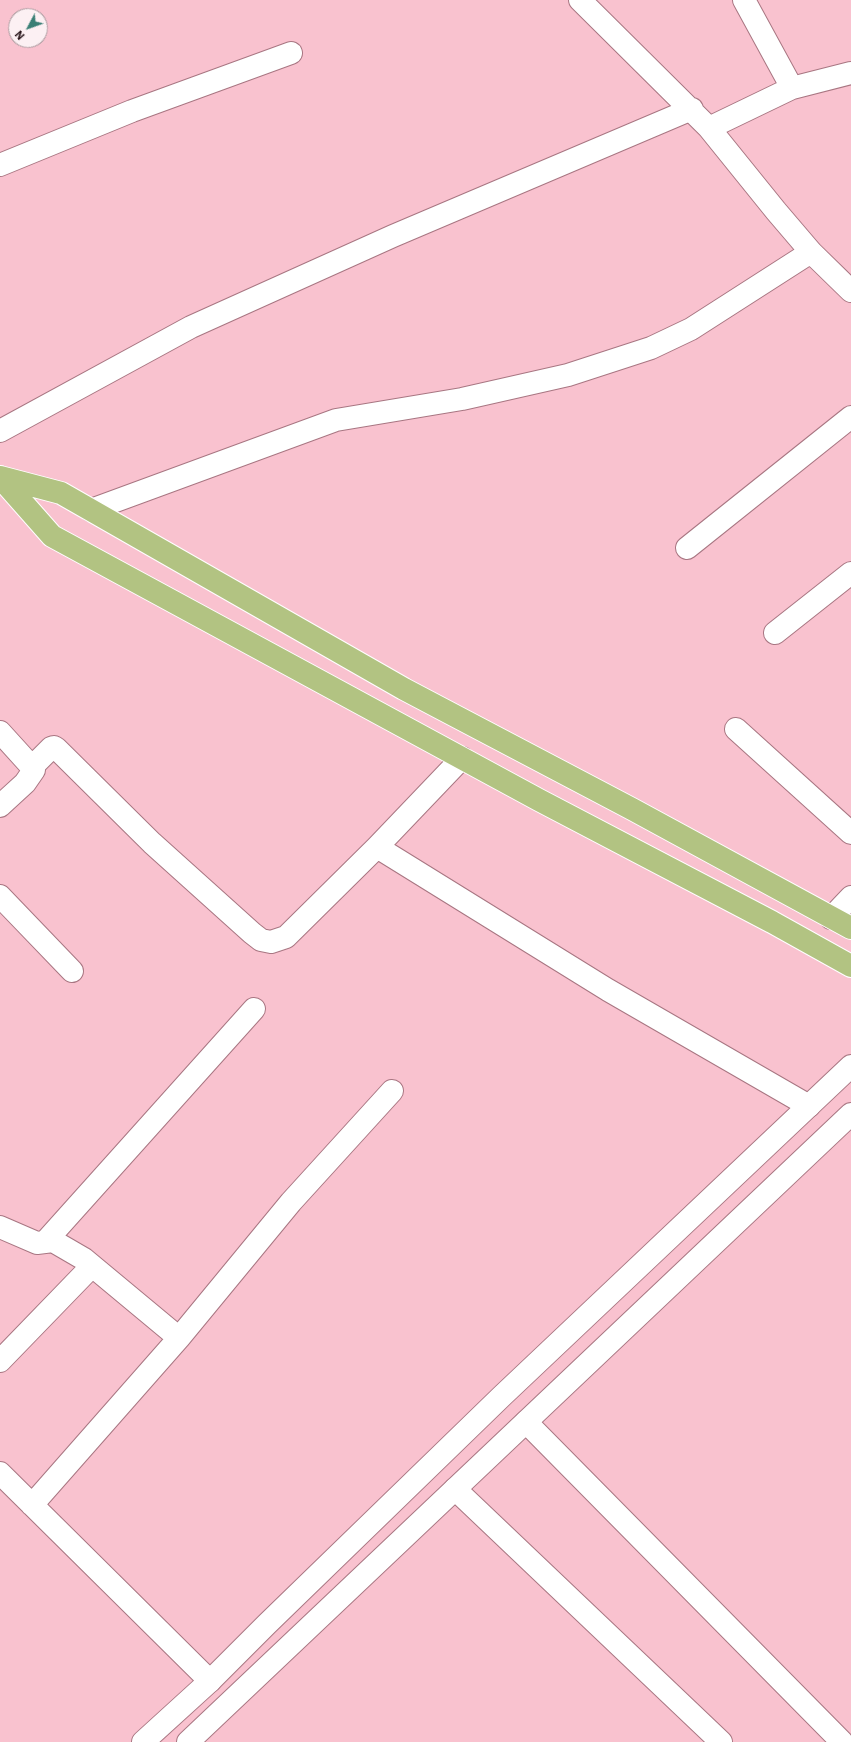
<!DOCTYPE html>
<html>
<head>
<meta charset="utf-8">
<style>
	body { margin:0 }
	#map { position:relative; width:851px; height:1742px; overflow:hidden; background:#f9c2cf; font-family:"IBM Plex Sans",sans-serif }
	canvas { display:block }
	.north { position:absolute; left:8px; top:8px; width:40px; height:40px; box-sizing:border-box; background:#fcf0f3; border:1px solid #a7989c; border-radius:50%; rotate:229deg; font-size:11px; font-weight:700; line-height:16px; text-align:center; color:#271419 }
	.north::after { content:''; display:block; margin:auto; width:14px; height:18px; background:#397f75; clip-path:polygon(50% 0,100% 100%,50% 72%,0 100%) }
</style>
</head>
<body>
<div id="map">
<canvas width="851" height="1742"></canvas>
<div class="north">N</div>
</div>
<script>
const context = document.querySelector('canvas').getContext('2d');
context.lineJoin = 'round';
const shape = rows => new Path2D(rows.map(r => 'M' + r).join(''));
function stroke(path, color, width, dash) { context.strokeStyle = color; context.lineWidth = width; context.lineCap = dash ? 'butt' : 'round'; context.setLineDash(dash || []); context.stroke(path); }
const minor = shape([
	[580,0,709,128,776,211,811,252,851,291],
	[744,0,792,88],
	[709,128,792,88,851,73],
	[0,165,132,111,291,53],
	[0,431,191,327,393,236,692,109],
	[91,510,336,420,462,399,568,375,651,348,691,329,811,252],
	[687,548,851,417],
	[775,633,851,573],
	[736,729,851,833],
	[0,732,30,765,34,765,51,748,54,747,57,749,152,843,252,933,261,940,271,942,286,937,377,847,462,758],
	[0,806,25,783,34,770,34,765],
	[377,847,608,990,809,1106],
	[0,896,72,971],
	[831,918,851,897],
	[0,1227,37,1243,53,1241,84,1259,179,1338],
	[45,1242,254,1009],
	[0,1361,92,1266],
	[526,1422,842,1742],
	[0,1473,210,1681],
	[455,1489,721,1742],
	[32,1505,179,1338,291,1202,392,1091]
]);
const tertiary = shape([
	[143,1742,210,1681,267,1624,502,1396,851,1066],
	[188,1742,851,1114]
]);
const primary = shape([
	[0,477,52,536,539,800,772,922,851,966],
	[0,477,61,493,404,689,632,809,851,928]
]);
stroke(minor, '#a87682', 24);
stroke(tertiary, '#a87682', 24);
stroke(primary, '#fff', 24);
stroke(minor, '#fff', 22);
stroke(tertiary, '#fff', 22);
stroke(primary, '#b2c382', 22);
</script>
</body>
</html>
